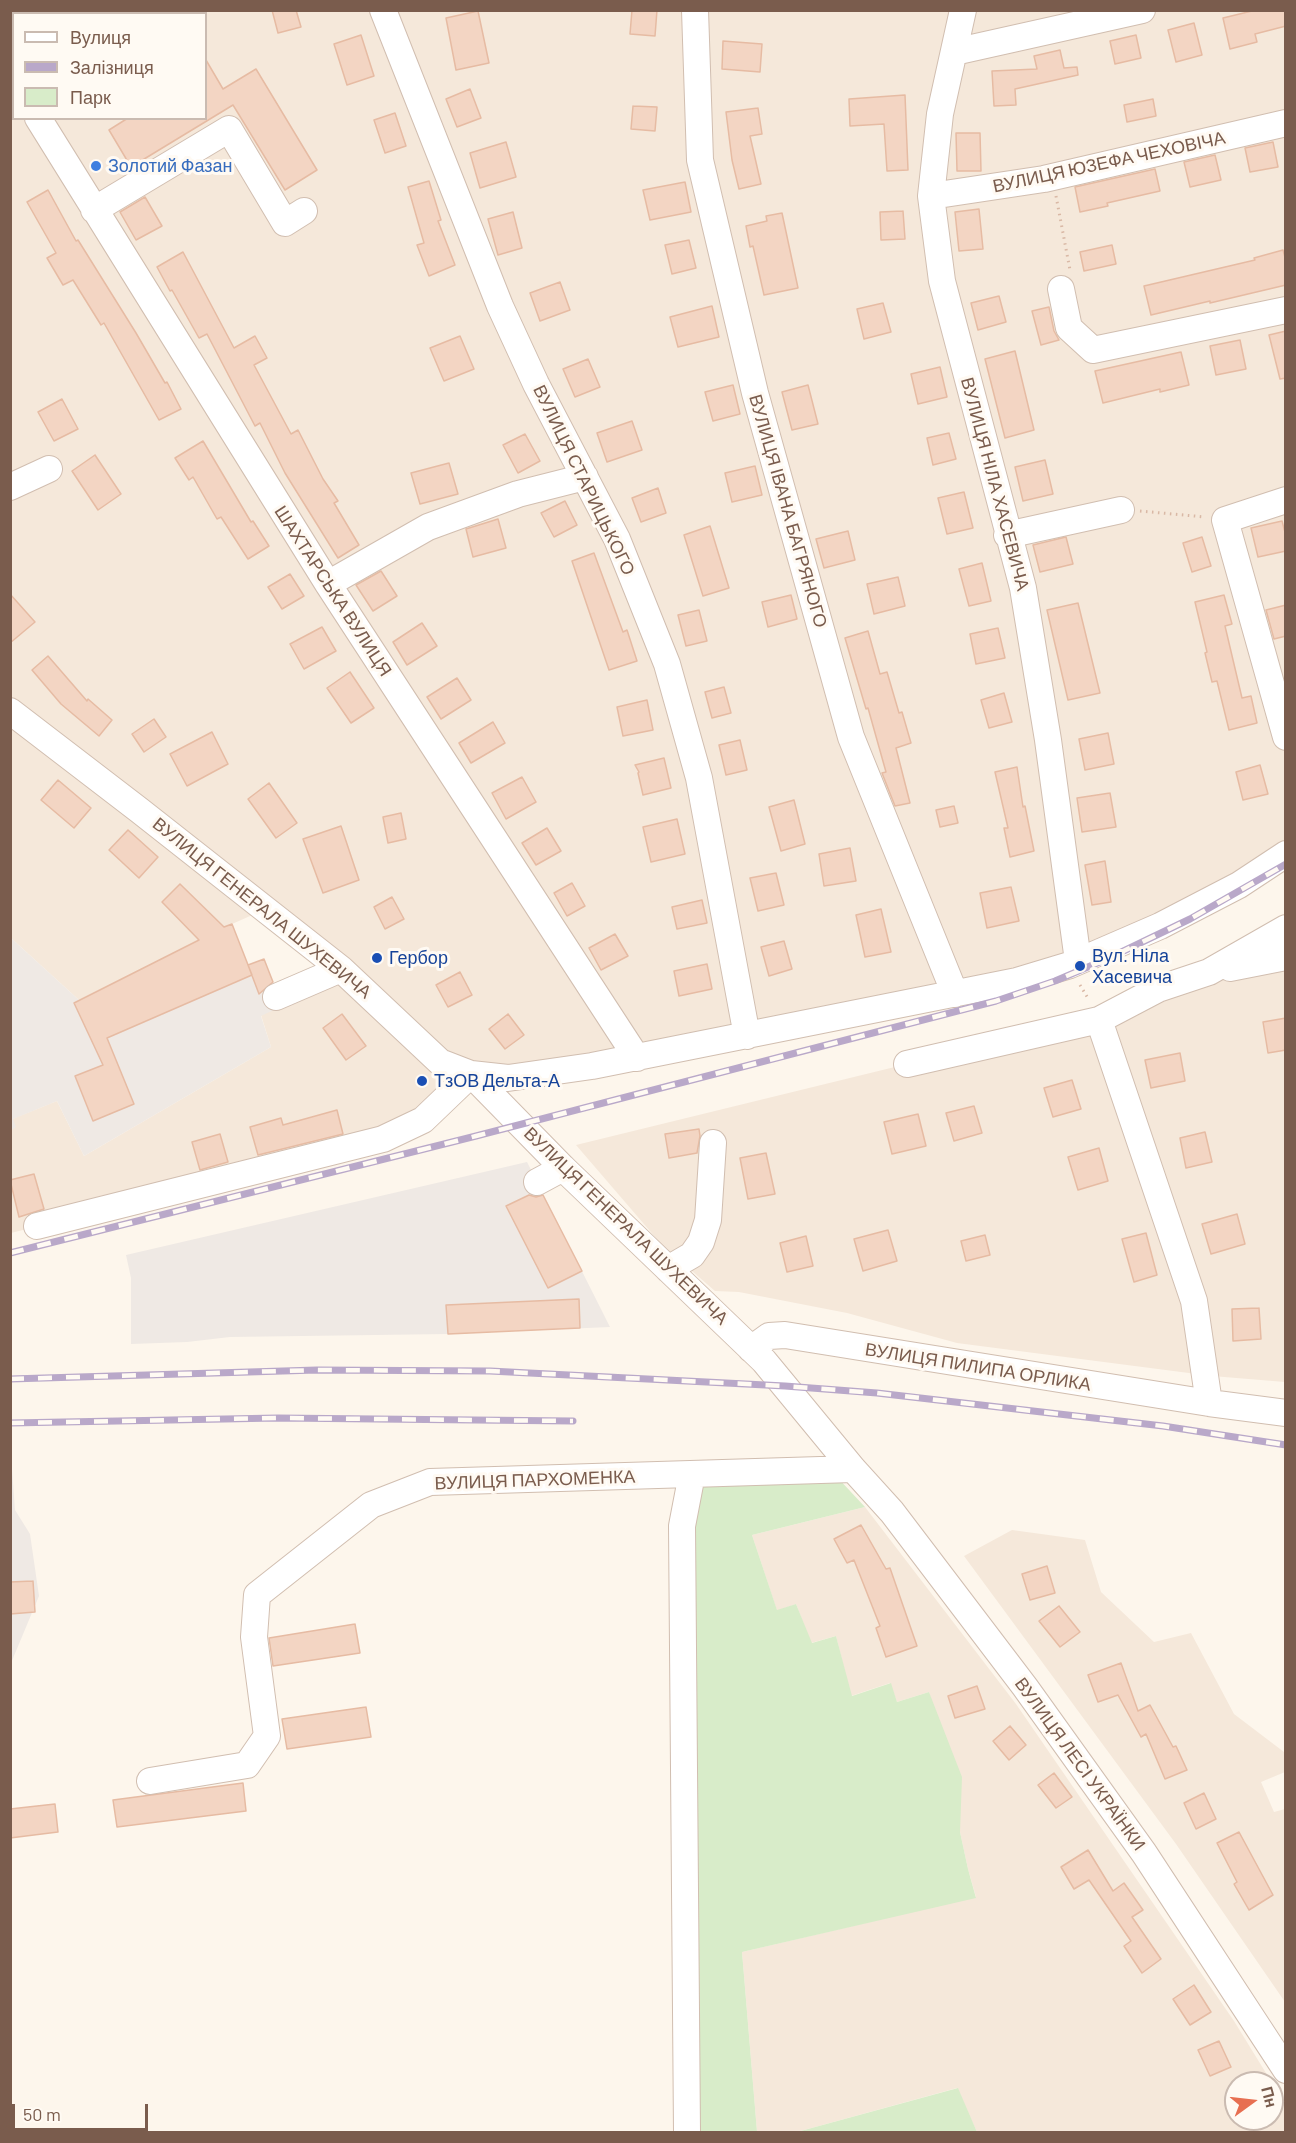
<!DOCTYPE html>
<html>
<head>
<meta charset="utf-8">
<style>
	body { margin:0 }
	#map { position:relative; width:1296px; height:2143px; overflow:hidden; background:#fdf6ec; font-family:Barlow,sans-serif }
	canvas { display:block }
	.frame { position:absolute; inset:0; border:12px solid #7a5c4d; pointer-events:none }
	.legend { position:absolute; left:12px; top:12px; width:195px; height:108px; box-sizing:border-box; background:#fffaf3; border:2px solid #cabbb1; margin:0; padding:8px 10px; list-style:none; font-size:18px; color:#7a5c4d }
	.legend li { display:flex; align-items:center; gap:12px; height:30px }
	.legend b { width:30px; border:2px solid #cabbb1 }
	.north { position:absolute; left:1224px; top:2071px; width:60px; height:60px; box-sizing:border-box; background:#fffaf3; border:2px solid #cabbb1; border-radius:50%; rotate:75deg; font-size:16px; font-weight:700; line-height:24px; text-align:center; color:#7a5c4d }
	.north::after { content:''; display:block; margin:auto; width:21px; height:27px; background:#e76f51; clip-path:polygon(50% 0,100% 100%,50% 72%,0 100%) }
	.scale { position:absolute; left:12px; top:2104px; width:136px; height:27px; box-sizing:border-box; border:3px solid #7a5c4d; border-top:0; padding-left:8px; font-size:18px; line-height:21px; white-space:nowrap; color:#7a5c4d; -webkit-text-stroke:4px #fffaf3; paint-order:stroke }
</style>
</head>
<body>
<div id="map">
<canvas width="1296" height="2143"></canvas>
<div class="frame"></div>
<ul class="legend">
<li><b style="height:8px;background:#fff"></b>Вулиця</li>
<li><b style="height:8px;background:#b9a8c9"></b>Залізниця</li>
<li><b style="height:16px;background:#d8ecc9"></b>Парк</li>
</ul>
<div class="north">Пн</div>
<div class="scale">50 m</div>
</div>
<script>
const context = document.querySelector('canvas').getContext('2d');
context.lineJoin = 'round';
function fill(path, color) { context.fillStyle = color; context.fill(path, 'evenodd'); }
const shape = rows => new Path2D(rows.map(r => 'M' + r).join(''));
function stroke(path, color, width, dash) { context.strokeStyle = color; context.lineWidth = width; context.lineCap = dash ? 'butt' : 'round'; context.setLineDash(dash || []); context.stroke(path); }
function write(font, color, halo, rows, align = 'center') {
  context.font = font + ' Barlow,sans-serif'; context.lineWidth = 6; context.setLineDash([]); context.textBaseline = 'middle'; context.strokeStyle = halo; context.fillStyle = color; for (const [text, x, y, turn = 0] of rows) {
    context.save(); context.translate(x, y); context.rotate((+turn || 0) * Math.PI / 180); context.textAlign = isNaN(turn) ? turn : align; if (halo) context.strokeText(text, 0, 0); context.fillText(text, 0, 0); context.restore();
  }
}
fill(shape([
	[11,11,1285,11,1285,854,1017,981,471,1074,383,1139,11,1233,10,1130,15,1127,12,1119,57,1101,84,1156,271,1047,261,1015,350,977,266,909,232,924,79,1000,11,938],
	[14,14,206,14,206,118,14,118],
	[1285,928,1285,1382,1212,1376,957,1343,847,1313,739,1292,715,1291,662,1245,576,1145,907,1064,1099,1020],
	[865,1507,1016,1704,1234,2021,1285,2104,1285,2132,977,2132,957,2088,797,2132,757,2132,742,1952,976,1897,968,1869,960,1832,960,1814,929,1692,897,1702,890,1683,851,1696,836,1636,811,1643,796,1604,777,1611,752,1535],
	[1236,2083,1272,2083,1272,2119,1236,2119],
	[1012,1530,1085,1540,1101,1592,1154,1642,1191,1633,1234,1714,1284,1752,1285,1772,1261,1782,1274,1812,1285,1809,1285,2002,1176,1844,964,1556]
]), '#f5e8da');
fill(shape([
	[232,924,248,965,264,959,275,987,280,1007,261,1016,271,1047,84,1156,57,1101,13,1119,16,1127,11,1130,11,938,79,1000],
	[527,1162,610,1327,448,1334,230,1337,187,1342,131,1344,131,1278,126,1255],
	[10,1442,15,1510,30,1534,39,1596,11,1663]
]), '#efe9e4');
fill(shape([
	[836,1476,865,1507,752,1535,777,1610,796,1604,812,1643,836,1636,852,1696,891,1683,897,1702,929,1692,962,1777,960,1832,968,1869,976,1898,742,1952,757,2132,687,2132,690,1487],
	[958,2088,977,2132,797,2132]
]), '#d8ecc9');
const building = shape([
	[272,10,296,10,301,27,278,33,272,10],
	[632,10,657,10,655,36,630,34,632,10],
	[1256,10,1286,10,1286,26,1255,34,1257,42,1230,49,1223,18,1256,10],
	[478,11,489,63,456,70,446,18,478,11],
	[1194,23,1202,55,1176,62,1168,30,1194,23],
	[361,35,374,76,347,85,334,44,361,35],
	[1136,35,1141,58,1115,64,1110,41,1136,35],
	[723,41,762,44,760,72,722,69,723,41],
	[1060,50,1064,68,1077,67,1078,75,1015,89,1016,105,994,106,992,71,1037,69,1034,56,1060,50],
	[206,60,223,89,256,69,317,170,285,190,233,105,131,167,109,130,128,118,206,118,206,60],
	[470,89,481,118,457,127,446,99,470,89],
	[905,95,908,170,887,171,884,124,850,126,849,99,905,95],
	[1153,99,1156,116,1127,122,1124,105,1153,99],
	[633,106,657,107,655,131,631,129,633,106],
	[758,108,762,134,750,136,761,184,739,189,732,160,726,112,758,108],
	[395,113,406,146,385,153,374,120,395,113],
	[956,133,980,133,981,171,957,171,956,133],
	[506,142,516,177,480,188,470,153,506,142],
	[1273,142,1278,167,1250,172,1245,148,1273,142],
	[1215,155,1221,180,1190,187,1184,162,1215,155],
	[1155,169,1160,191,1107,203,1108,206,1080,212,1075,187,1155,169],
	[429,181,441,220,438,221,455,265,429,276,417,245,424,243,408,187,429,181],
	[685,182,691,212,650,220,643,190,685,182],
	[48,190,76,241,78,240,136,333,165,383,167,382,181,409,159,420,104,323,101,325,73,280,63,285,47,258,56,253,27,202,48,190],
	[145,197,162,226,136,240,120,212,145,197],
	[979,209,983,249,959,251,955,212,979,209],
	[903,211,905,239,881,240,880,212,903,211],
	[513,212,522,248,498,255,488,219,513,212],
	[782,213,798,288,764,295,753,246,750,247,746,226,767,221,766,216,782,213],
	[689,240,696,268,672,274,665,245,689,240],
	[1112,245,1116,264,1084,271,1080,252,1112,245],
	[1283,250,1286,261,1286,285,1210,303,1210,301,1151,315,1144,286,1255,260,1254,258,1283,250],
	[183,252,234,348,255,336,267,358,254,365,291,434,298,430,323,479,338,501,334,503,359,545,338,558,285,473,260,423,255,426,207,334,199,338,172,290,170,291,157,267,183,252],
	[560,282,570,310,540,321,530,293,560,282],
	[999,296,1006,322,978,330,971,303,999,296],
	[883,303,891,332,864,339,857,309,883,303],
	[712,306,719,337,678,347,670,317,712,306],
	[1049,307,1054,331,1059,340,1041,345,1032,311,1049,307],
	[1286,331,1286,378,1280,379,1269,335,1286,331],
	[460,336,474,369,444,381,430,348,460,336],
	[1240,340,1246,369,1216,375,1210,346,1240,340],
	[1015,351,1034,430,1005,438,985,359,1015,351],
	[1181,352,1189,385,1160,392,1160,389,1103,403,1095,371,1181,352],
	[588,359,600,387,575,397,563,369,588,359],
	[940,367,947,397,918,404,911,374,940,367],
	[733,385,740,414,713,421,705,392,733,385],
	[808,385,818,424,792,430,782,392,808,385],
	[62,399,78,429,54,441,38,412,62,399],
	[632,421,642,450,607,462,597,433,632,421],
	[949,433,956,459,933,465,927,438,949,433],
	[525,434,540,461,518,473,503,445,525,434],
	[203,441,251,522,253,521,269,546,248,559,221,517,217,519,193,477,189,480,175,458,203,441],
	[95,455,121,494,98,510,72,471,95,455],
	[1045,460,1053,494,1023,501,1015,467,1045,460],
	[449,463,458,494,420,504,411,473,449,463],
	[755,466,762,495,732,502,725,473,755,466],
	[658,488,666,513,641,522,632,498,658,488],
	[964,492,973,528,947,534,938,498,964,492],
	[565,501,577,525,554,537,541,513,565,501],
	[498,519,506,548,473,557,466,529,498,519],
	[1282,521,1286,536,1286,551,1258,557,1251,528,1282,521],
	[710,526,729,588,703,596,684,535,710,526],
	[848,531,855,560,824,568,816,539,848,531],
	[1066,537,1073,564,1040,572,1033,545,1066,537],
	[1202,537,1211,566,1192,572,1183,543,1202,537],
	[594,553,623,632,627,630,637,661,609,670,572,561,594,553],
	[982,563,991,601,969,606,959,569,982,563],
	[381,571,397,596,373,611,356,585,381,571],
	[290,574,304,596,282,609,268,587,290,574],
	[898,577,905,606,874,614,867,584,898,577],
	[10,594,35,622,10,643,10,594],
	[791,595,797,619,768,627,762,602,791,595],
	[1224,595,1232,624,1225,626,1242,698,1251,696,1257,723,1229,730,1217,681,1212,682,1205,653,1207,652,1195,602,1224,595],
	[1078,603,1100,693,1068,700,1047,610,1078,603],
	[1286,605,1286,636,1274,639,1266,610,1286,605],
	[699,610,707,641,686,646,678,615,699,610],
	[422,623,437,646,407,665,393,642,422,623],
	[322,627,336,651,304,669,290,644,322,627],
	[998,628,1005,658,976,664,970,634,998,628],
	[868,631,880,674,887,672,899,713,902,712,911,743,896,748,910,803,895,806,882,773,886,772,868,708,866,709,845,638,868,631],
	[48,656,87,701,88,699,112,720,99,736,61,704,32,670,48,656],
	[350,672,374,708,351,723,327,688,350,672],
	[457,678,471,700,441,719,427,697,457,678],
	[724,687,731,713,712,718,705,692,724,687],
	[1004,693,1012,722,989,728,981,700,1004,693],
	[647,700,653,730,623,736,617,707,647,700],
	[154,719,166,737,144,752,132,734,154,719],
	[493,722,505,743,471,763,459,743,493,722],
	[212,732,228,764,187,786,170,754,212,732],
	[1108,733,1114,764,1085,770,1079,739,1108,733],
	[740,740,747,770,726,775,719,745,740,740],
	[664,758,671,788,643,795,638,773,639,772,635,765,664,758],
	[1260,765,1268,794,1243,800,1236,772,1260,765],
	[1017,767,1023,807,1025,806,1034,851,1010,857,1004,828,1008,828,995,772,1017,767],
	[522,777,536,802,506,819,492,793,522,777],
	[58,780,91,808,74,828,41,800,58,780],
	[269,783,297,823,276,838,248,799,269,783],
	[1110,793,1116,827,1082,832,1077,798,1110,793],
	[794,800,805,844,781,851,769,807,794,800],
	[954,806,958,823,940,827,936,810,954,806],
	[401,813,406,839,388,843,383,817,401,813],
	[677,819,685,854,651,862,643,827,677,819],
	[341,826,359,880,323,893,303,839,341,826],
	[547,828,561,851,536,865,522,843,547,828],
	[128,830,158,857,139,878,109,850,128,830],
	[850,848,856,881,824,886,819,854,850,848],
	[1105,861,1111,902,1092,905,1085,865,1105,861],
	[776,873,784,905,758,911,750,878,776,873],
	[572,883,585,906,567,916,554,893,572,883],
	[180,884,224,927,232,924,252,975,107,1038,134,1104,93,1121,75,1076,103,1065,74,1003,199,940,162,902,180,884],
	[1011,887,1019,921,987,928,980,893,1011,887],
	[392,897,404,919,385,929,374,907,392,897],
	[702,900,707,923,677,929,672,907,702,900],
	[881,909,891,952,865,957,856,915,881,909],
	[615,934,628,956,601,970,589,948,615,934],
	[784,941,792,969,769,976,761,947,784,941],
	[264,959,273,982,259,994,248,965,264,959],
	[707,964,712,989,679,996,674,971,707,964],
	[460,972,472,995,448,1007,436,985,460,972],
	[342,1014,366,1046,346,1060,323,1028,342,1014],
	[508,1014,524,1035,505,1049,489,1029,508,1014],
	[1286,1018,1286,1050,1268,1053,1263,1022,1286,1018],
	[1180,1053,1185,1081,1151,1088,1145,1060,1180,1053],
	[1072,1080,1081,1109,1053,1117,1044,1088,1072,1080],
	[974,1106,982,1133,954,1141,946,1113,974,1106],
	[337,1110,343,1134,258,1155,250,1127,281,1118,283,1125,337,1110],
	[918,1114,926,1146,892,1154,884,1122,918,1114],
	[699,1129,700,1136,697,1153,669,1158,665,1134,699,1129],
	[1205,1132,1212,1162,1186,1168,1180,1138,1205,1132],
	[220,1134,228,1162,200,1170,192,1142,220,1134],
	[1099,1148,1108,1181,1078,1190,1068,1157,1099,1148],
	[766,1153,775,1194,748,1199,740,1158,766,1153],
	[34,1174,44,1209,19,1217,10,1180,34,1174],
	[529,1195,536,1197,543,1195,582,1271,548,1288,506,1206,529,1195],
	[1237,1214,1245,1244,1211,1254,1202,1224,1237,1214],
	[888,1230,897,1261,863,1271,854,1239,888,1230],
	[1146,1233,1157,1275,1134,1282,1122,1239,1146,1233],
	[985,1235,990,1255,966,1261,961,1241,985,1235],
	[806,1236,813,1266,787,1272,780,1243,806,1236],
	[579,1299,580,1328,448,1334,446,1305,579,1299],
	[1259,1308,1261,1339,1233,1341,1232,1309,1259,1308],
	[861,1525,886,1569,890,1568,917,1646,886,1657,876,1628,880,1626,854,1560,847,1563,834,1539,861,1525],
	[1047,1566,1055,1593,1030,1600,1022,1574,1047,1566],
	[33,1581,35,1612,10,1614,10,1582,33,1581],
	[1059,1606,1080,1632,1060,1647,1039,1621,1059,1606],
	[355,1624,360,1653,273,1666,269,1638,355,1624],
	[1121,1663,1138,1711,1150,1705,1173,1747,1176,1746,1187,1770,1165,1779,1146,1734,1141,1737,1118,1695,1098,1702,1088,1675,1121,1663],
	[977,1686,985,1709,955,1718,948,1696,977,1686],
	[366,1707,371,1737,287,1749,282,1719,366,1707],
	[1010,1726,1026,1745,1009,1760,993,1741,1010,1726],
	[1054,1773,1072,1797,1056,1808,1038,1785,1054,1773],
	[243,1783,246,1811,117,1827,113,1800,243,1783],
	[1204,1793,1216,1819,1196,1829,1184,1803,1204,1793],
	[55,1804,58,1832,10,1838,10,1809,55,1804],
	[1239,1832,1273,1895,1249,1910,1234,1884,1237,1882,1217,1843,1239,1832],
	[1088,1850,1113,1891,1124,1883,1143,1910,1132,1917,1161,1959,1142,1973,1124,1946,1131,1941,1089,1880,1074,1889,1061,1867,1088,1850],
	[1194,1985,1211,2012,1190,2025,1173,1999,1194,1985],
	[1219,2041,1231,2067,1210,2076,1198,2050,1219,2041]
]);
fill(building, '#f3d5c3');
stroke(building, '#e6bba3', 1.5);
const minor = shape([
	[383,10,500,306,536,384,617,539,667,664,699,778,747,1036],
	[695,10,700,160,755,393,851,737,955,994],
	[963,10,940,114,931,196,942,281,1023,588,1048,740,1078,961],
	[954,52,1142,10],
	[10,73,14,78],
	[38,118,328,584,637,1058],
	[931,196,1044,179,1286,123],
	[94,210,229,129,285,223,304,211],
	[1061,289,1069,328,1093,350,1286,310],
	[10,487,49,469],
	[1286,500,1225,520,1286,737],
	[1007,535,1121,510],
	[328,584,428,527,518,494,585,477],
	[10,711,139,810,341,969,440,1062,471,1074,563,1168,764,1361,853,1469,892,1512,1025,1687,1144,1853,1286,2070],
	[1230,968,1286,957],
	[276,997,341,969],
	[1099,1020,1194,1301,1209,1403],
	[907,1064,1099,1020,1158,989,1209,972,1286,928],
	[537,1182,563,1168],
	[37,1226,383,1139,423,1120,471,1074,508,1078,592,1066,1017,981,1070,965,1160,926,1239,885,1286,854],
	[668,1269,692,1255,701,1242,708,1220,713,1143],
	[751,1349,769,1336,785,1335,1209,1403,1286,1413],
	[150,1781,247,1765,267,1736,254,1637,257,1595,371,1505,430,1482,853,1469],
	[687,2132,682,1526,692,1474]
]);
stroke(minor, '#d1beb0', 28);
stroke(shape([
	[1056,196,1070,270],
	[1140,511,1205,517],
	[1080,985,1089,1000]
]), '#d9b8a5', 3, [1.5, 4.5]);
stroke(minor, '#fff', 26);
const rail = shape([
	[10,1253,476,1136,996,1001,1055,981,1109,958,1190,919,1286,864],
	[10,1379,317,1370,490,1371,785,1386,877,1393,1163,1426,1286,1445],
	[10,1423,278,1418,573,1421]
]);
stroke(rail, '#b9a8c9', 7);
stroke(rail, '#fffaf3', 4.5, [14]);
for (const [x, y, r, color] of [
	[96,166,6,"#3f7fe0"],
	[377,958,6,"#1a4fb4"],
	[1080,966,6,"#1a4fb4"],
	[422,1081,6,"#1a4fb4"]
]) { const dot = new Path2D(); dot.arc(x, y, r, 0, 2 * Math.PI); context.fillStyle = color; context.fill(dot); stroke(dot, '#fffaf3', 2); }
write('18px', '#7a5c4d', '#fffaf3', [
	["ВУЛИЦЯ ЮЗЕФА ЧЕХОВІЧА",1109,162,-12],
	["ВУЛИЦЯ СТАРИЦЬКОГО",584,480,64],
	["ВУЛИЦЯ НІЛА ХАСЕВИЧА",995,484,75],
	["ВУЛИЦЯ ІВАНА БАГРЯНОГО",788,511,74],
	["ШАХТАРСЬКА ВУЛИЦЯ",333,591,57],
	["ВУЛИЦЯ ГЕНЕРАЛА ШУХЕВИЧА",262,908,39],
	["ВУЛИЦЯ ГЕНЕРАЛА ШУХЕВИЧА",626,1226,44],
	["ВУЛИЦЯ ПИЛИПА ОРЛИКА",978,1367,9],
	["ВУЛИЦЯ ПАРХОМЕНКА",535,1480,-2],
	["ВУЛИЦЯ ЛЕСІ УКРАЇНКИ",1080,1764,54]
]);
write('18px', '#366cbe', '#fffaf3', [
	["Золотий Фазан",108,166]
], 'left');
write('18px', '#164399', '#fffaf3', [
	["Вул. Ніла",1092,956],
	["Хасевича",1092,977],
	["Гербор",389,958],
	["ТзОВ Дельта-А",434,1081]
], 'left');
</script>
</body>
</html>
